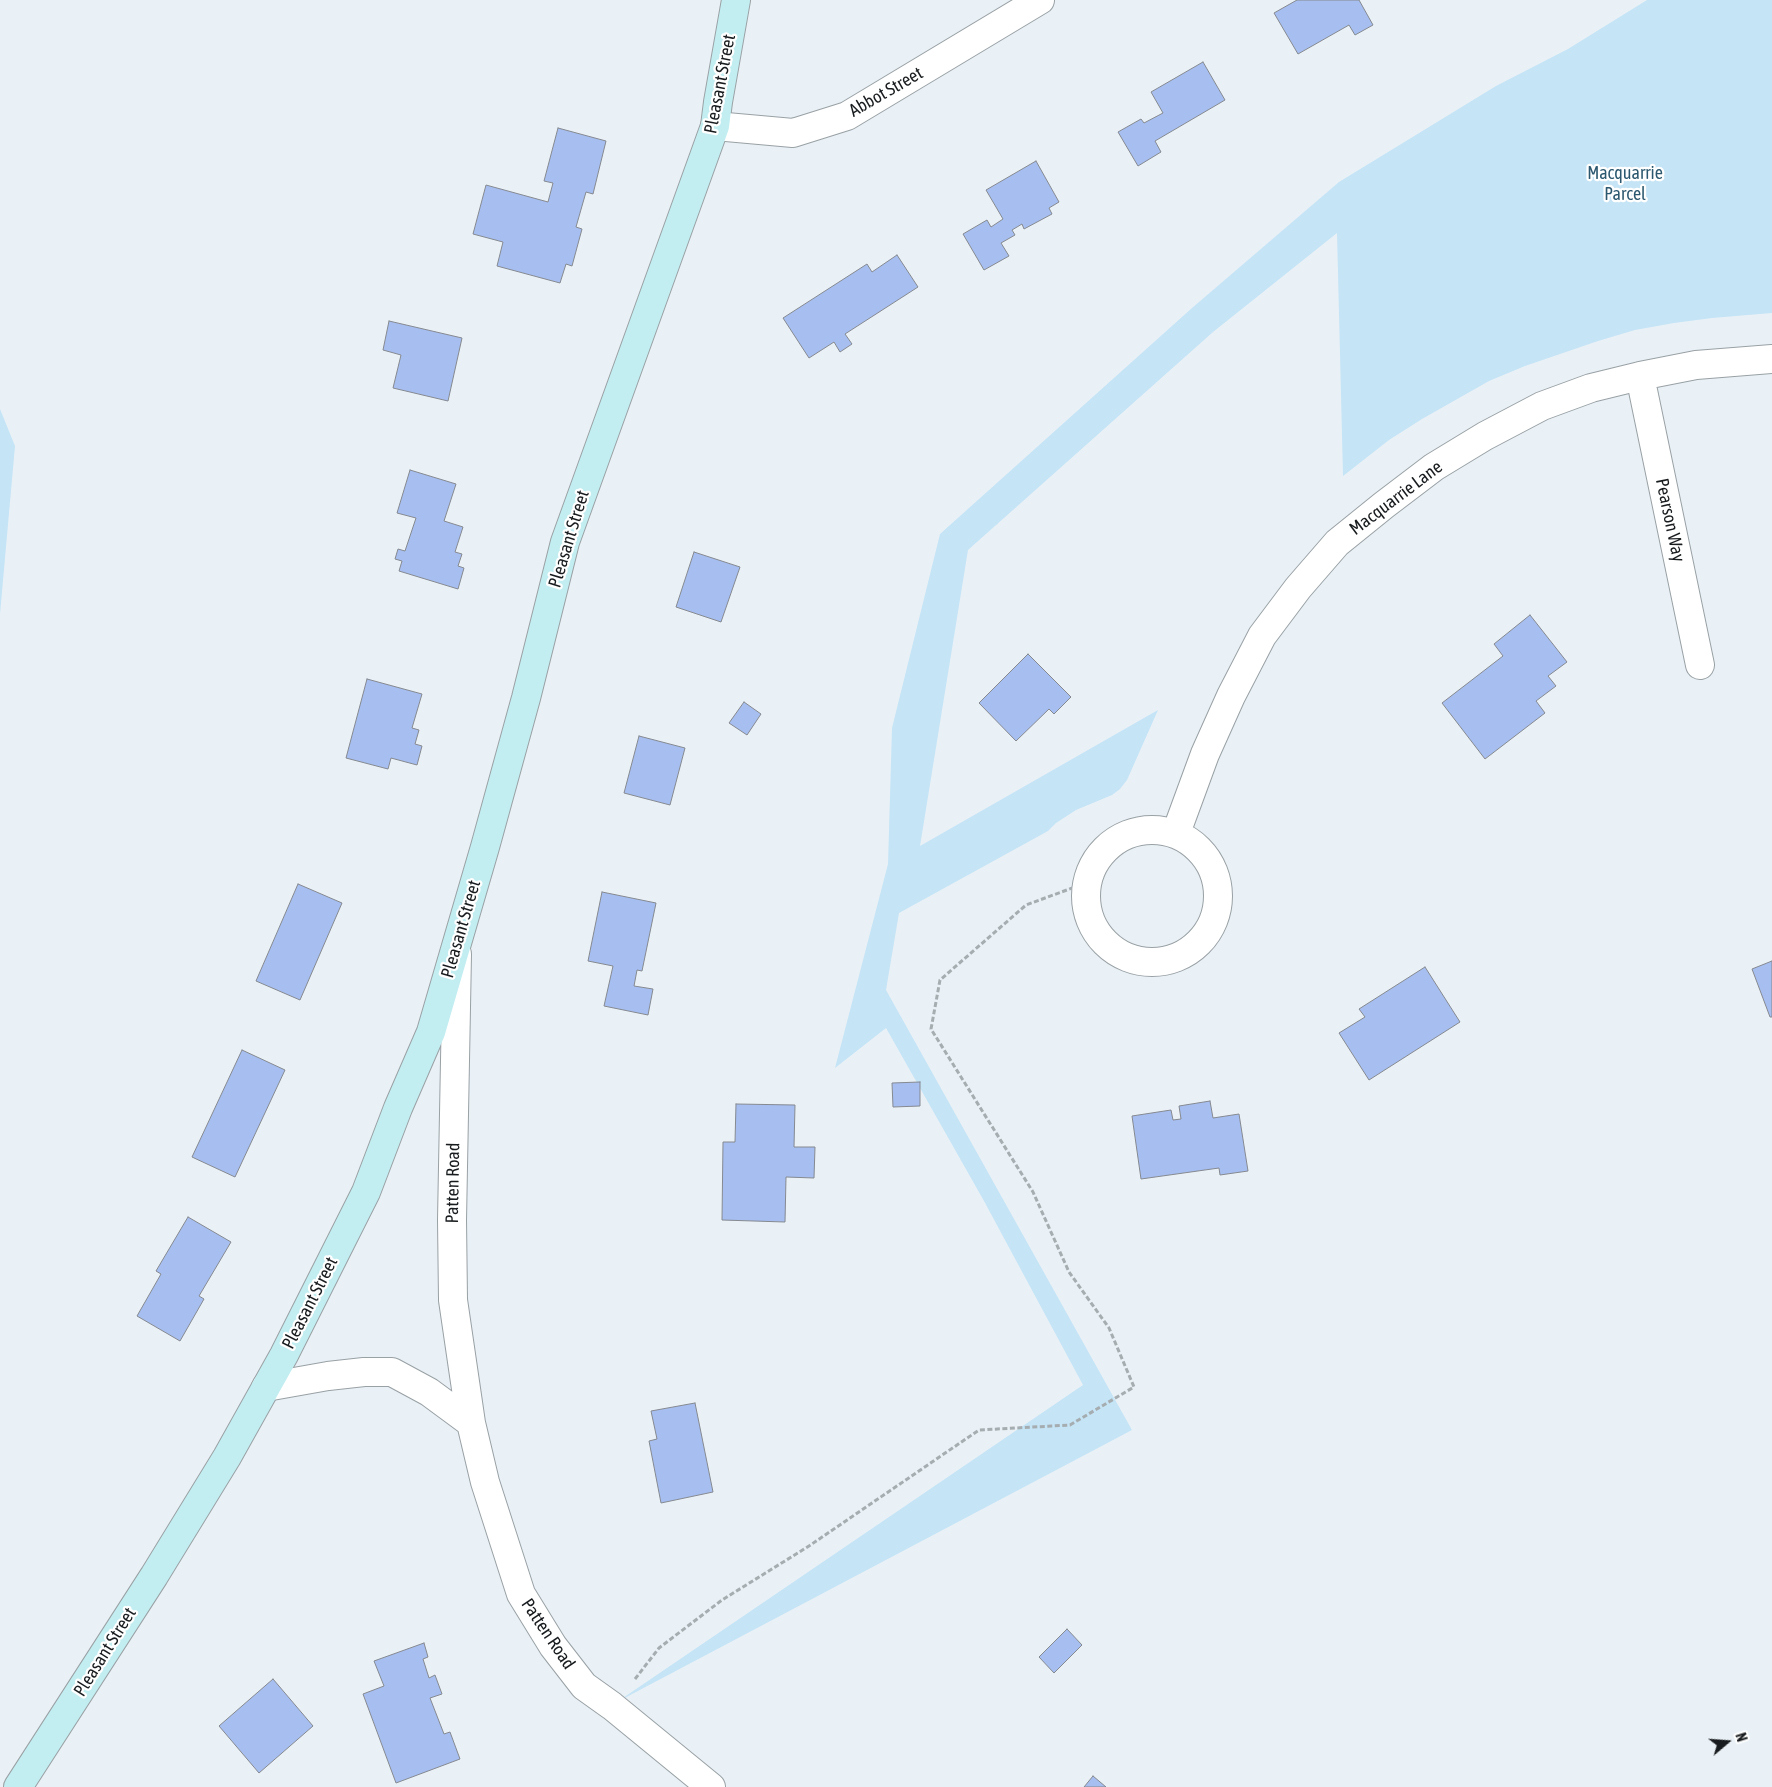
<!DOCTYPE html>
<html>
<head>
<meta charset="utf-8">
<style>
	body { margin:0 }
	#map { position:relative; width:1772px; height:1787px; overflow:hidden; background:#e9f1f6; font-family:"Asap Condensed",sans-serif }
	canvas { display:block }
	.north { position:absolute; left:1702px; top:1717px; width:50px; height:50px; -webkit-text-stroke:4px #fff; paint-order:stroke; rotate:72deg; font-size:14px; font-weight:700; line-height:20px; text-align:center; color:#191c1e }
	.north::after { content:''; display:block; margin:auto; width:18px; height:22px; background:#191c1e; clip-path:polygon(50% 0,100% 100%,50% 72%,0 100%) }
</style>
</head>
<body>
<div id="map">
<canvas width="1772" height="1787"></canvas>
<div class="north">N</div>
</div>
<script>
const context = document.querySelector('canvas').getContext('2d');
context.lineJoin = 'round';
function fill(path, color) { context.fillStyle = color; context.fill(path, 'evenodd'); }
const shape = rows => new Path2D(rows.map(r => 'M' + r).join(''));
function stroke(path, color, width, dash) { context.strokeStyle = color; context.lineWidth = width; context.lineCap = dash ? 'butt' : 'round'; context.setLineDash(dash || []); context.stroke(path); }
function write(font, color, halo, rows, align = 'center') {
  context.font = font + ' "Asap Condensed",sans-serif'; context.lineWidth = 4.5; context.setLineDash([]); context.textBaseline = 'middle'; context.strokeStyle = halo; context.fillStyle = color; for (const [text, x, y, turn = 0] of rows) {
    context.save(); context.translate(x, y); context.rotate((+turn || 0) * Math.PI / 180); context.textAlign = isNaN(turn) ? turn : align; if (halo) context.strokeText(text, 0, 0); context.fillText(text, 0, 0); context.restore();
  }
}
fill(shape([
	[1647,0,1772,0,1772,313,1712,318,1674,323,1635,330,1598,341,1525,366,1489,381,1422,419,1389,440,1343,476,1337,233,1213,332,968,550,920,846,1158,710,1127,780,1120,789,1112,795,1076,810,1056,823,1048,831,899,913,886,990,1132,1430,617,1702,1083,1385,984,1201,886,1028,835,1068,888,864,892,728,940,534,1192,308,1339,182,1496,86,1568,49],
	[0,409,15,446,0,614]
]), '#c5e4f6');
const building = shape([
	[1297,0,1359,0,1373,25,1355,35,1349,25,1298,54,1274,13,1297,0],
	[1203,62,1225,100,1155,141,1161,152,1138,166,1118,132,1141,119,1144,123,1163,113,1151,92,1203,62],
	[558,128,606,141,593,194,586,192,576,227,582,229,572,266,566,264,560,283,497,266,503,242,473,234,486,185,548,202,553,183,544,181,558,128],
	[1036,161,1059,202,1049,208,1052,214,1024,229,1022,224,1012,230,1015,235,1001,243,1009,256,984,270,963,234,987,220,991,227,1003,219,986,190,1036,161],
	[897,255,918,287,845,334,852,344,840,352,834,342,809,358,783,318,867,264,872,272,897,255],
	[389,321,462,338,448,401,393,388,401,355,383,350,389,321],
	[410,470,456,484,444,521,463,527,455,552,462,554,458,566,464,568,458,589,399,571,402,561,395,559,398,549,405,551,416,518,397,513,410,470],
	[694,552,740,567,721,622,676,607,694,552],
	[1530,615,1567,662,1548,676,1556,686,1536,701,1545,713,1485,759,1442,703,1503,656,1494,644,1530,615],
	[1028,654,1071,697,1054,714,1049,709,1016,741,979,703,1028,654],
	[367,679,422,694,412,728,419,730,415,744,422,746,417,765,391,758,388,769,346,758,367,679],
	[744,702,761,714,747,735,729,723,744,702],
	[639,736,685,748,670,805,624,793,639,736],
	[298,884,342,903,300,1000,256,981,298,884],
	[602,892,656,903,642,971,637,970,634,986,653,989,648,1015,604,1006,613,966,588,961,602,892],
	[1772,961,1772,1017,1770,1017,1752,969,1772,961],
	[1425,967,1460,1022,1369,1080,1339,1033,1365,1017,1359,1009,1425,967],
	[242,1050,285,1070,235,1177,192,1157,242,1050],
	[920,1082,920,1106,893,1107,892,1083,920,1082],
	[1210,1101,1213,1118,1239,1114,1248,1171,1220,1175,1219,1168,1141,1179,1132,1116,1171,1110,1173,1120,1181,1119,1179,1106,1210,1101],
	[736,1104,795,1105,794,1147,815,1147,814,1178,786,1177,785,1222,722,1220,723,1142,735,1142,736,1104],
	[188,1217,231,1242,199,1296,204,1299,180,1341,137,1316,161,1274,156,1271,188,1217],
	[695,1403,713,1492,661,1503,649,1441,657,1439,651,1411,695,1403],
	[1067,1629,1082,1645,1054,1673,1039,1657,1067,1629],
	[424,1643,428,1657,423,1659,429,1678,435,1675,442,1694,430,1698,444,1734,450,1732,460,1759,396,1783,363,1694,384,1686,374,1661,424,1643],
	[273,1679,313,1726,259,1773,219,1726,273,1679],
	[1093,1776,1106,1787,1084,1787,1093,1776]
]);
fill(building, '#a6bef0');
stroke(building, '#858990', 1);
const minor = shape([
	[715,126,793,133,847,116,1040,0],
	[1640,376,1700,665],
	'1086 896a66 66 0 1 1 132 0a66 66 0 1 1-132 0Z',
	[1176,833,1205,754,1231,696,1262,636,1298,588,1337,543,1384,505,1434,467,1485,436,1542,406,1591,388,1640,376,1696,365,1772,359]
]);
const tertiary = shape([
	[457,954,452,1220,453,1300,471,1423],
	[266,1387,328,1376,364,1372,392,1372,429,1392,471,1423,485,1482,521,1594,553,1646,584,1686,612,1706,711,1787]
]);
const secondary = shape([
	[18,1787,154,1576,227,1457,284,1355,366,1192,398,1108,431,1032,485,847,526,698,565,542,715,126,718,102,736,0]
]);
stroke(minor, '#99a1a5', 30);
stroke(tertiary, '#99a1a5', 30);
stroke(secondary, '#99a1a5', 30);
stroke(shape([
	[635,1679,659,1648,722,1600,809,1546,979,1430,1070,1425,1134,1387,1109,1328,1069,1272,1033,1192,931,1029,940,980,1026,905,1086,883]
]), '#a6adb1', 3, [5, 2.5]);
stroke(minor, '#fff', 28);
stroke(tertiary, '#fff', 28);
stroke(secondary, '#c3eef1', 28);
write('18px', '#191c1e', '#fff', [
	["Pleasant Street",720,84,-79],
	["Abbot Street",886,92,-30],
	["Macquarrie Lane",1396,498,-37],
	["Pearson Way",1670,520,78],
	["Pleasant Street",569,539,-73],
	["Pleasant Street",461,929,-74],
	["Patten Road",453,1183,-89],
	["Pleasant Street",310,1303,-63],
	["Patten Road",548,1634,56],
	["Pleasant Street",105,1652,-58]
]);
write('18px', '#2c586f', '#fff', [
	["Macquarrie",1625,173],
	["Parcel",1625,194]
]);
</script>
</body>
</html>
